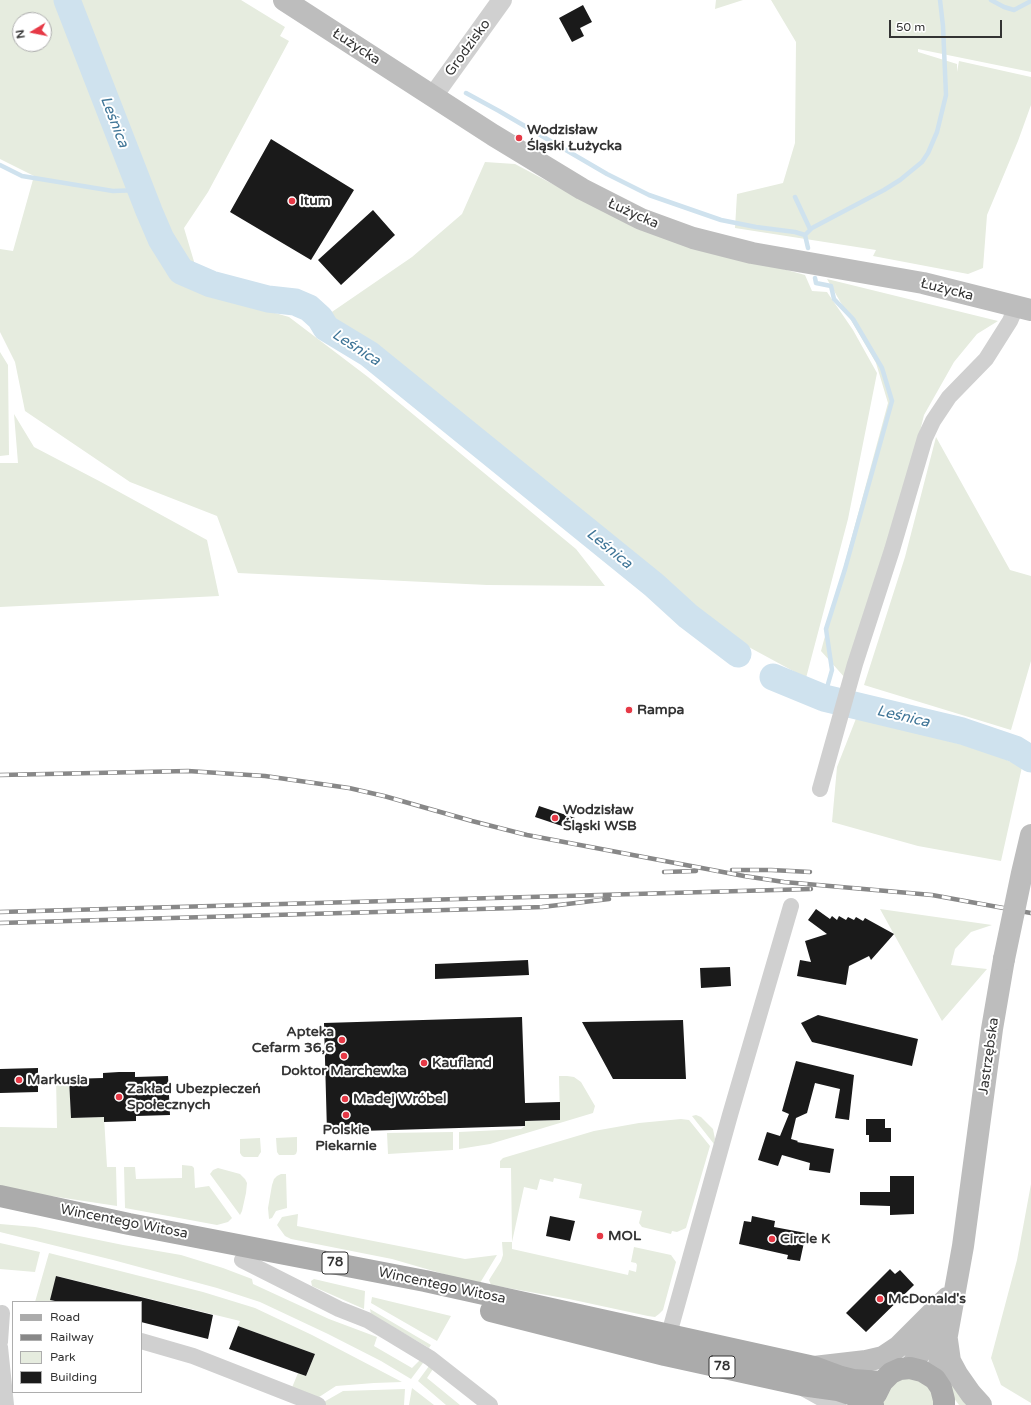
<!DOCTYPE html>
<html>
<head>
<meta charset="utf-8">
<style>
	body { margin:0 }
	#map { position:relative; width:1031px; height:1405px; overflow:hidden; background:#fff; font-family:"Varela Round",sans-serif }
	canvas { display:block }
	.legend { position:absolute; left:12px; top:1301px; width:130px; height:92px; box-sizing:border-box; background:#fff; border:1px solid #adadad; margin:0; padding:5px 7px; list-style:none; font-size:12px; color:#333 }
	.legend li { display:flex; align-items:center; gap:8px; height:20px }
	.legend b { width:20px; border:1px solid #adadad }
	.north { position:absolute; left:12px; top:12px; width:40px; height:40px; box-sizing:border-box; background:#fff; border:1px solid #adadad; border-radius:50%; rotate:260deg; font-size:11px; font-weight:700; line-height:16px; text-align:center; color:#333 }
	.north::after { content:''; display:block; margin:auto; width:14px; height:18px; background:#e63946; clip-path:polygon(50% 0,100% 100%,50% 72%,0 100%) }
	.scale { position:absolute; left:889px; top:20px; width:113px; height:18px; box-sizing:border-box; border:2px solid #333; border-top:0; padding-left:5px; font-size:12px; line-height:14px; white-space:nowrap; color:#333; -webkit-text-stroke:3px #fff; paint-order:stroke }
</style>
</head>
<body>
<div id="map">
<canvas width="1031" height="1405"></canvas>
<ul class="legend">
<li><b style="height:5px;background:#ababab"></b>Road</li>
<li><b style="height:5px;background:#888"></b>Railway</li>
<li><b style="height:11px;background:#e6ecdf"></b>Park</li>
<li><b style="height:11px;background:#1a1a1a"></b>Building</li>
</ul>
<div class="north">N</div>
<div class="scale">50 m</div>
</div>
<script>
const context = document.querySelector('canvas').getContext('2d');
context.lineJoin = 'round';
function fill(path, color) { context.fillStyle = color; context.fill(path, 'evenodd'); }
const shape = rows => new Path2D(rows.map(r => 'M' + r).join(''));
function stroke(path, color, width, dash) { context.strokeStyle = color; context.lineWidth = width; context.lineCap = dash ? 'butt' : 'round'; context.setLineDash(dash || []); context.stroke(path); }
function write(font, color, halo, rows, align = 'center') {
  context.font = font + ' "Varela Round",sans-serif'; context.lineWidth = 4; context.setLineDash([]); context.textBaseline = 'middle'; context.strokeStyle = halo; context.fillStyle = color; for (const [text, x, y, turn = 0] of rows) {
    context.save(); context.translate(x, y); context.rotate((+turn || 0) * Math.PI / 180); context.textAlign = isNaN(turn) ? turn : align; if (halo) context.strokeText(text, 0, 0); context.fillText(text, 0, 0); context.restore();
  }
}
fill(shape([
	[0,0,241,0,285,27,280,36,289,41,208,192,184,228,204,295,262,310,262,297,264,298,268,311,289,317,368,377,576,549,605,586,487,585,238,573,217,516,130,482,25,411,15,362,0,332,0,249,13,251,34,176,0,159],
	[20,20,44,20,44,44,20,44],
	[716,0,743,0,715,9],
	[771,0,1031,0,1031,72,918,49,918,52,957,64,957,72,959,61,1031,77,1031,105,1018,141,987,215,983,268,968,274,873,256,876,250,735,228,737,194,783,183,795,143,796,42],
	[485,162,515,164,637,229,805,275,812,291,827,292,853,330,877,373,848,519,806,678,734,639,362,339,326,316,412,257,462,214],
	[827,279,998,321,977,334,954,362,924,415,906,488,846,679,821,651,888,403,876,363],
	[0,352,8,365,9,455,0,456],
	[14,414,34,447,101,482,207,540,219,596,0,607,0,463,18,463],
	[936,437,1010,570,1031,576,1031,661,1011,730,864,685,905,557],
	[857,716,897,728,987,751,1022,767,1001,861,918,846,832,822,837,767],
	[880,909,992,925,971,932,955,949,951,965,987,969,942,1021],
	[69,1076,71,1118,104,1117,107,1167,116,1167,117,1206,31,1193,0,1186,0,1127,57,1128,56,1077],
	[559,1076,567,1076,574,1077,581,1082,595,1106,593,1113,490,1144,459,1149,459,1132,521,1129,525,1126,525,1121,560,1120],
	[696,1115,701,1117,713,1129,715,1139,714,1144,692,1116],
	[681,1119,689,1120,710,1146,686,1228,677,1232,672,1231,671,1234,642,1227,639,1223,642,1211,579,1198,582,1184,554,1178,553,1182,540,1179,537,1190,524,1187,512,1242,512,1249,628,1275,629,1270,636,1272,637,1265,636,1263,631,1262,634,1247,671,1255,676,1262,663,1310,659,1314,655,1317,648,1316,569,1299,491,1285,489,1280,501,1261,503,1255,502,1242,512,1242,511,1168,500,1168,500,1161,503,1158,594,1131,639,1123],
	[453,1132,453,1150,388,1154,387,1133],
	[297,1137,297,1151,296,1154,294,1155,279,1155,277,1152,276,1138],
	[260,1138,261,1152,259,1155,258,1157,244,1157,242,1156,240,1153,240,1139],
	[182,1165,192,1166,194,1168,195,1188,209,1186,232,1218,228,1222,217,1225,125,1208,124,1167,135,1167,136,1179,182,1178],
	[218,1168,240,1174,245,1179,247,1183,246,1193,242,1211,240,1215,210,1174,213,1170],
	[281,1174,286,1174,287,1208,276,1211,272,1218,269,1219,268,1208,272,1185,274,1179,277,1176],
	[1031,1184,1031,1403,1001,1385,991,1358,1017,1260],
	[298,1214,297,1226,465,1259,497,1255,480,1283,454,1277,392,1259,291,1239,285,1236,277,1225,282,1217],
	[0,1224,35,1227,123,1245,181,1255,223,1268,252,1279,253,1284,329,1319,377,1337,374,1346,412,1368,420,1360,423,1363,411,1379,381,1361,328,1334,260,1302,217,1288,113,1260,0,1232],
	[0,1243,40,1252,35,1272,0,1269],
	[49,1253,203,1292,255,1308,312,1335,402,1382,374,1383,336,1386,316,1399,291,1390,298,1373,306,1376,315,1354,238,1326,240,1321,57,1276,51,1302,35,1302],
	[314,1279,365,1291,364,1309,312,1286,311,1281],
	[372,1297,451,1316,437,1341,371,1303],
	[370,1309,431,1345,429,1348,371,1314],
	[429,1366,433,1369,427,1378,460,1405,446,1405,418,1381],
	[947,1367,975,1405,959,1405,953,1397],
	[905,1375,930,1384,937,1405,882,1405,884,1391],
	[412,1388,434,1405,409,1405],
	[405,1389,404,1405,325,1405,322,1403,343,1391]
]), '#e6ecdf');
stroke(shape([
	[991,0,1004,7,1014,10,1031,1],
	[466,93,499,111,607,174,649,195,721,220,756,227,795,232,805,235],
	[0,165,22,176,113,191,141,190],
	[795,197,810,229],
	[808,248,805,235,812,228,884,190,900,180,922,162,928,153,937,132,946,95,943,26,940,0],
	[815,278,816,283,831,286,834,299,853,319,882,368,892,401,845,569,826,629,832,670,824,698]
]), '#cfe2ee', 4.5);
stroke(shape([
	[67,0,149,211,161,239,181,271,211,284,268,299,295,302,309,308,320,318,326,328,369,354,654,585,688,616,738,654],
	[773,677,824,698,962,731,1015,749,1031,759]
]), '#cfe2ee', 27);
fill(shape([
	[583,5,592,22,580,28,584,36,572,42,559,18],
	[271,139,354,190,311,260,230,212],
	[373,210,395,235,341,285,318,260],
	[539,806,575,818,571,829,535,817],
	[816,909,830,919,832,916,837,920,839,916,846,920,848,917,854,920,856,917,863,921,865,918,894,934,871,960,869,956,849,966,846,985,797,976,800,960,811,962,805,941,827,934,808,920],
	[528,960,529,975,435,979,435,964],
	[730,967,731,986,701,988,700,968],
	[818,1015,918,1039,912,1066,812,1042,801,1023],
	[522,1017,525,1103,560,1102,560,1120,525,1121,525,1126,327,1132,324,1023],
	[683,1020,686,1079,613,1079,582,1022],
	[796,1061,854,1075,849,1120,835,1118,840,1089,815,1083,807,1113,796,1118,791,1139,798,1141,797,1142,834,1149,830,1173,809,1170,810,1163,782,1155,778,1166,758,1160,767,1132,780,1136,789,1114,782,1111],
	[38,1068,38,1092,0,1093,0,1069],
	[119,1072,135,1072,135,1077,168,1076,170,1115,136,1116,136,1121,104,1122,104,1117,71,1118,69,1079,103,1078,103,1073],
	[866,1119,885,1119,885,1128,891,1128,891,1142,869,1142,869,1135,866,1135],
	[890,1176,914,1176,914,1214,890,1215,890,1206,860,1205,860,1192,890,1192],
	[550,1216,575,1221,570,1241,546,1236],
	[752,1216,775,1221,774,1227,806,1233,800,1261,787,1259,788,1255,739,1244,744,1221,751,1222],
	[890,1269,895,1274,900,1270,914,1285,866,1332,846,1313],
	[56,1276,213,1315,208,1339,141,1322,141,1302,60,1302,50,1300],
	[238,1326,315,1354,306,1376,229,1349]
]), '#1a1a1a');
stroke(shape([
	[820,789,855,664,892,550,925,438,933,421,949,397,986,359,1010,321,1016,307],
	[242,1260,339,1309,367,1320,392,1335,430,1358,490,1405],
	[669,1334,730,1115,791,906],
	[141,1341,193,1356,318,1405],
	[0,1342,2,1313],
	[0,1347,6,1405]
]), '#d0d0d0', 16);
stroke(shape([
	[433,96,502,0],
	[805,1387,832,1402,836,1405]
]), '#d0d0d0', 20);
stroke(shape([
	[284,0,493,135,582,189,641,219,693,238,752,253,923,283,1031,310],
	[947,1340,950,1361,957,1374,971,1394,981,1405],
	[814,1367,866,1361,883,1357,898,1347,947,1298],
	[910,1368,922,1350,942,1309],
	[935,1379,947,1335,963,1246,992,1029,1004,959]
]), '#bdbdbd', 22);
stroke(shape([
	[0,1196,129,1224,425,1281,814,1367,841,1377,853,1380,882,1382],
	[491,1311,665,1355,802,1385,838,1390,859,1397,873,1405],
	[876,1394,882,1382,891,1373,900,1369,910,1368,922,1371,935,1379,941,1388,944,1400,944,1405]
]), '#ababab', 22);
const rail = shape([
	[0,775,188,771,265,776,349,788,384,796,472,821,527,835,744,876,784,882,932,895,1031,913],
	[732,870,771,870,810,872],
	[664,872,696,871],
	[0,912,811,889],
	[0,923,514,908,542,907,609,899]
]);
stroke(rail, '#888', 4.5);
stroke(rail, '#fff', 3, [9]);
stroke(shape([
	[1004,959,1022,873,1031,835]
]), '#bdbdbd', 22);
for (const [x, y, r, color] of [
	[519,138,4,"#e63946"],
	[292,201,4,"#e63946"],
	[629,710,4,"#e63946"],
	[555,818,4,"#e63946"],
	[342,1040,4,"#e63946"],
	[344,1056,4,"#e63946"],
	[424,1063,4,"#e63946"],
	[19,1080,4,"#e63946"],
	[119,1097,4,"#e63946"],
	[345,1099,4,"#e63946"],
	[346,1115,4,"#e63946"],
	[600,1236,4,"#e63946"],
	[772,1239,4,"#e63946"],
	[880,1299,4,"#e63946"]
]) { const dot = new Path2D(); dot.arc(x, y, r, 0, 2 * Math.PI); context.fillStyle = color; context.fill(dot); stroke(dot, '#fff', 1.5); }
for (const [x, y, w] of [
	[335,1263,26],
	[722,1367,26]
]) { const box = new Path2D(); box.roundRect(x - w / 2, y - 11, w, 22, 3); context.fillStyle = '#fff'; context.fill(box); stroke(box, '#333', 1); }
write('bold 13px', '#333', null, [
	["78",335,1263],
	["78",722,1367]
]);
write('14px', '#333', '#fff', [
	["Łużycka",356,47,33],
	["Grodzisko",468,48,-54],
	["Łużycka",633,214,24],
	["Łużycka",947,290,14],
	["Jastrzębska",989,1056,-82],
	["Wincentego Witosa",124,1222,11],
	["Wincentego Witosa",442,1286,12]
]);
write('bold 14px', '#333', '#fff', [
	["Wodzisław",527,130],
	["Śląski Łużycka",527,146],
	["Itum",300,201],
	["Rampa",637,710],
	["Wodzisław",563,810],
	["Śląski WSB",563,826],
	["Apteka",334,1032,"right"],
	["Cefarm 36,6",334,1048,"right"],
	["Kaufland",432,1063],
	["Doktor Marchewka",344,1071,"center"],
	["Markusia",27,1080],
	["Zakład Ubezpieczeń",127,1089],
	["Społecznych",127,1105],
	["Madej Wróbel",353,1099],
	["Polskie",346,1130,"center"],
	["Piekarnie",346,1146,"center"],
	["MOL",608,1236],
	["Circle K",780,1239],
	["McDonald's",888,1299]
], 'left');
write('italic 15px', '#3f7597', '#fff', [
	["Leśnica",114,122,69],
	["Leśnica",356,348,33],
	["Leśnica",609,549,39],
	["Leśnica",903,717,13]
]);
</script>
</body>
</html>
